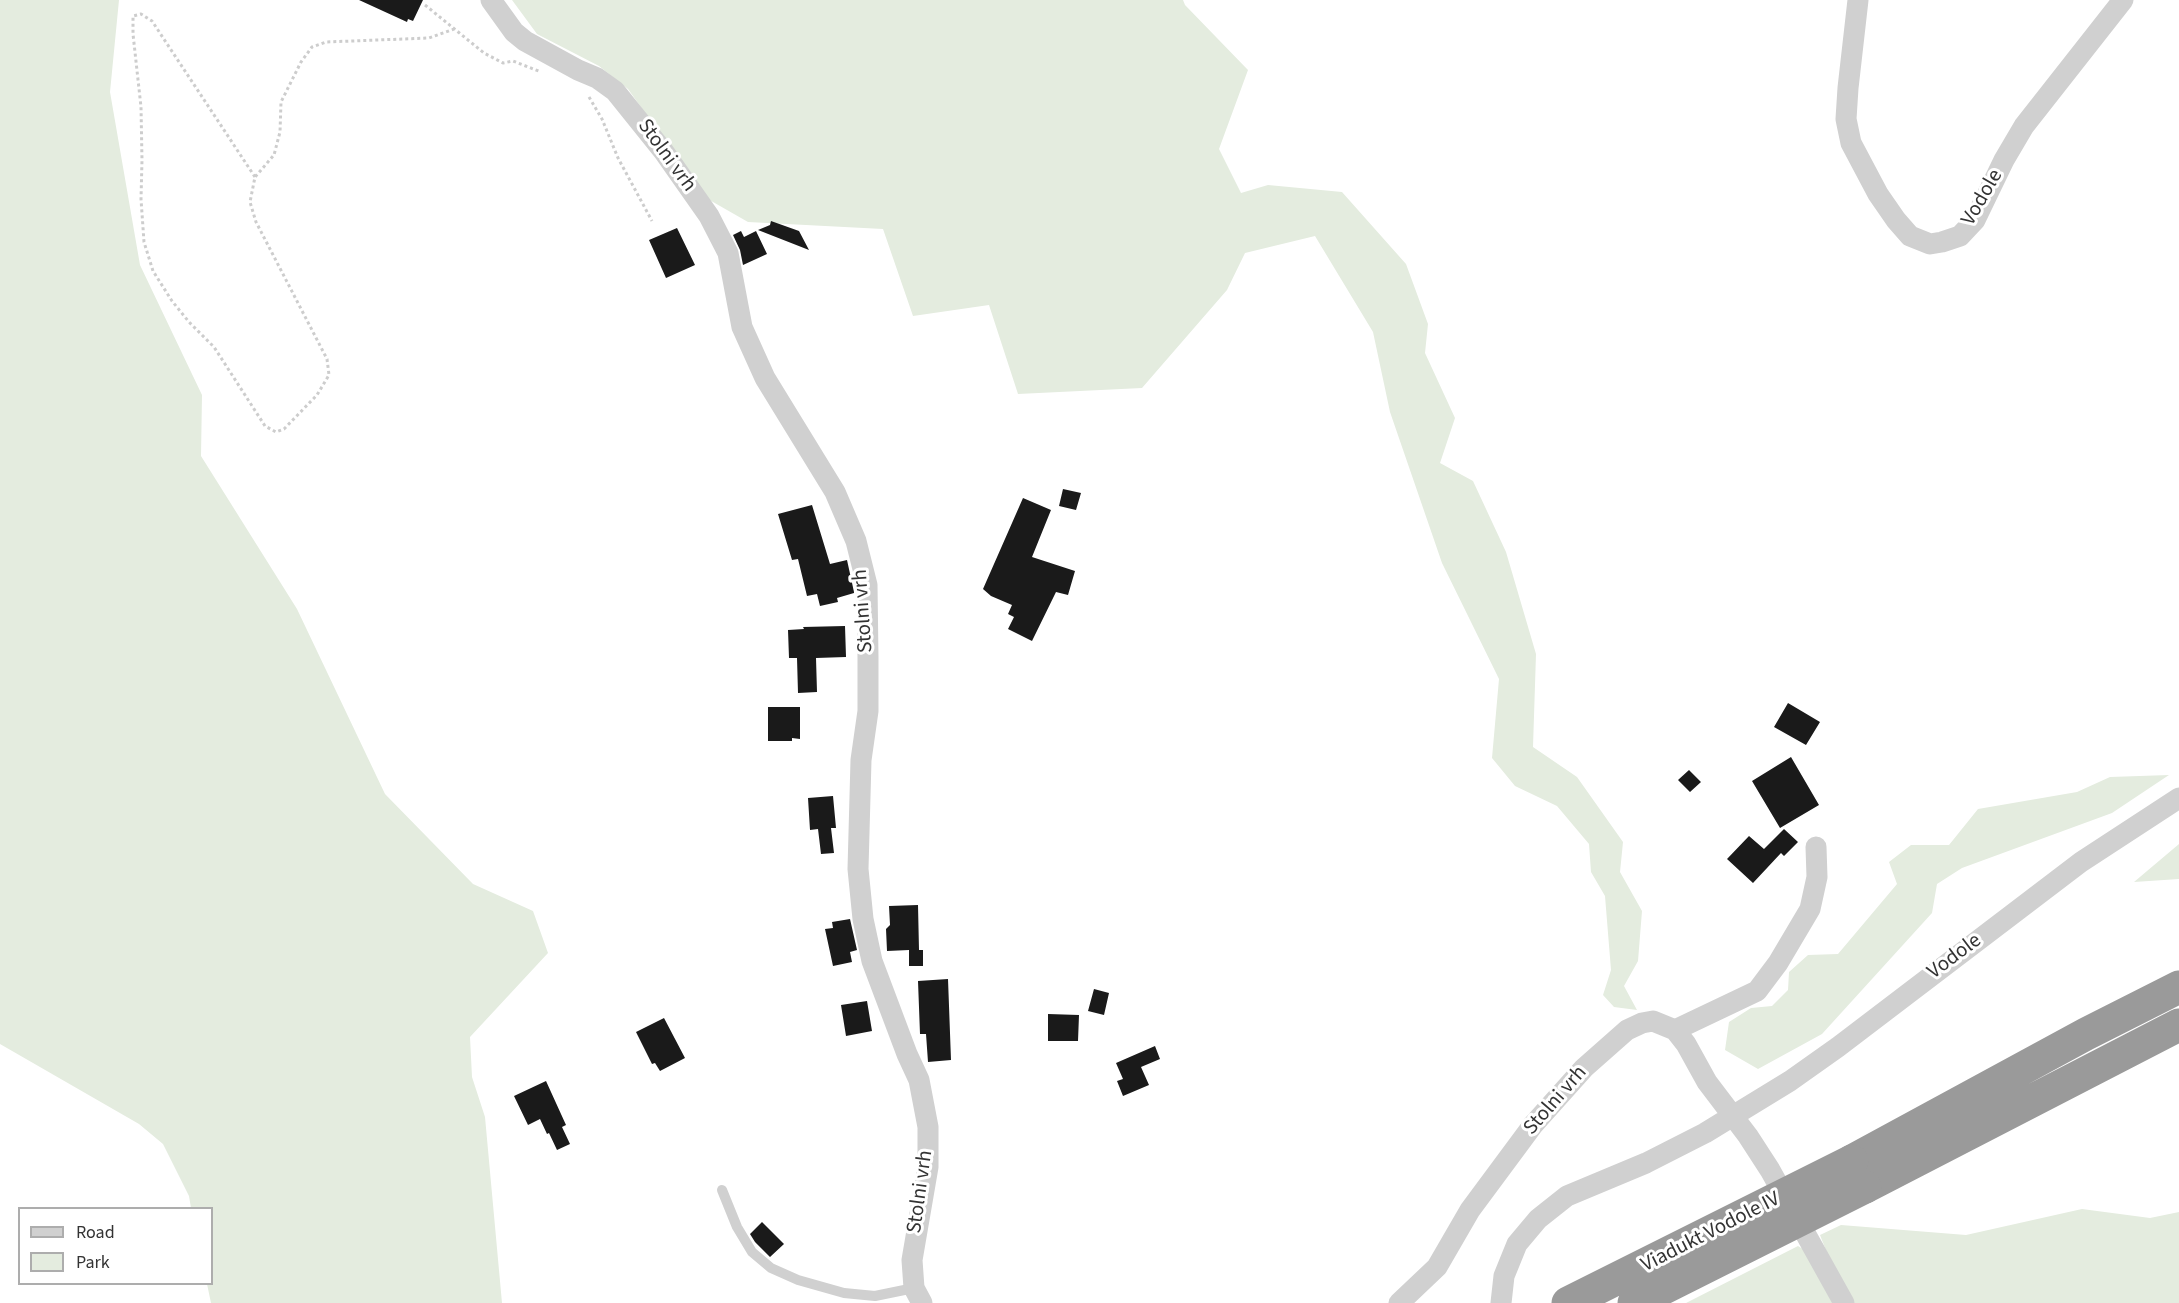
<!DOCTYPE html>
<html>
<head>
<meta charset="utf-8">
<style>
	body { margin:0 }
	#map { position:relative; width:2179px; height:1303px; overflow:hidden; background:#fff; font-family:"Source Sans 3",sans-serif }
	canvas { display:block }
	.legend { position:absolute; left:18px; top:1207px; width:195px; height:78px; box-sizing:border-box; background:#fff; border:2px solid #adadad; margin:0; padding:8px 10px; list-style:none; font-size:18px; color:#333 }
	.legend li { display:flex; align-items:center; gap:12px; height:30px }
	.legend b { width:30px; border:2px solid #adadad }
</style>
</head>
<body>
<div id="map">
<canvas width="2179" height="1303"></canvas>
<ul class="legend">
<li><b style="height:8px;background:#d0d0d0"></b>Road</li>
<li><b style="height:16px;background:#e4ecdf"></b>Park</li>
</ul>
</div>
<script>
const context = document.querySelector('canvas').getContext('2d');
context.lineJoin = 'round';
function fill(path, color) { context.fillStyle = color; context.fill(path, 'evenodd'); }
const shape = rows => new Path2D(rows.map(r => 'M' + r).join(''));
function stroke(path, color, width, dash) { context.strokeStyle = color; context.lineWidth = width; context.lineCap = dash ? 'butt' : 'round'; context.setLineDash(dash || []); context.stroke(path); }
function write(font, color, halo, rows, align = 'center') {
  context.font = font + ' "Source Sans 3",sans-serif'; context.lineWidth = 6; context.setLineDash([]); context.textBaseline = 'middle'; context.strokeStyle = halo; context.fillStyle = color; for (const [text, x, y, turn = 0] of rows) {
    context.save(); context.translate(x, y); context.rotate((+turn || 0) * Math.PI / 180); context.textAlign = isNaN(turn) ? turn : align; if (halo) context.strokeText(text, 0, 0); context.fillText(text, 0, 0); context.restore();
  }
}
fill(shape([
	[0,0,119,0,110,92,140,265,202,395,201,456,297,609,385,794,473,884,533,911,548,953,470,1037,472,1077,485,1117,502,1303,211,1303,207,1284,212,1284,212,1208,191,1208,189,1196,163,1144,139,1124,0,1044],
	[512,0,1183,0,1185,5,1248,70,1219,149,1241,193,1268,185,1342,192,1406,264,1428,324,1425,353,1455,418,1440,463,1473,481,1506,552,1536,654,1533,747,1577,777,1623,842,1620,872,1642,911,1638,961,1624,986,1637,1010,1614,1007,1603,995,1611,970,1605,896,1591,872,1589,844,1557,806,1515,786,1492,758,1499,679,1442,563,1390,412,1373,332,1315,236,1245,253,1227,290,1142,388,1018,394,989,305,913,316,883,229,748,222,706,198,628,89,599,66,537,34],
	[2169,775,2112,813,1962,868,1937,884,1932,913,1822,1034,1758,1069,1725,1050,1729,1022,1751,1008,1772,1006,1788,990,1789,972,1808,955,1838,954,1897,884,1889,862,1911,845,1949,845,1978,809,2077,792,2110,777],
	[2179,844,2179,879,2134,882],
	[2082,1209,2150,1218,2179,1212,2179,1303,1851,1303,1839,1284,1820,1235,1841,1225,1966,1235],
	[1798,1246,1806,1251,1838,1303,1686,1303]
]), '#e4ecdf');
fill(shape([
	[359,0,423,0,413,21,408,19,407,22],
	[771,221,799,231,809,250,758,230,770,225],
	[677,228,695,265,666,278,649,240],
	[741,231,744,237,756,231,767,254,743,265,740,250,733,235],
	[1063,489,1081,493,1076,510,1059,506],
	[1023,498,1051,510,1032,557,1075,571,1068,595,1056,592,1032,641,1008,629,1014,617,1008,614,1012,605,991,596,983,589],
	[812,505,830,564,847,560,854,592,854,593,837,598,838,602,820,606,817,594,807,596,798,559,792,560,778,514],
	[845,626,846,657,816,658,817,692,798,693,797,658,789,658,788,630,804,629,803,627],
	[1788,703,1820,722,1806,745,1774,727],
	[768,707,800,707,800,739,792,738,792,741,768,741],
	[1791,757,1819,805,1780,828,1752,781],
	[1689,770,1701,782,1690,792,1678,780],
	[833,796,836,828,831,828,834,853,821,854,818,829,810,830,808,798],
	[1784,829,1798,842,1784,856,1781,853,1753,883,1727,859,1749,836,1764,849],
	[918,905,919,950,923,950,923,966,909,966,909,950,887,951,886,929,890,925,889,906],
	[850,919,857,950,850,952,852,962,833,966,825,929,833,928,832,922],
	[948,979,951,1060,928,1062,926,1034,920,1034,918,981],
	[1094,989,1109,993,1104,1015,1088,1011],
	[867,1001,872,1031,846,1036,841,1005],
	[1048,1014,1079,1015,1078,1041,1048,1041],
	[664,1018,685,1058,660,1071,655,1063,652,1064,636,1032],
	[1155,1046,1160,1059,1141,1067,1149,1085,1123,1096,1117,1081,1123,1079,1116,1063],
	[546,1081,566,1125,562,1127,570,1144,557,1150,549,1133,547,1134,540,1119,528,1125,514,1096],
	[762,1222,784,1244,770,1257,755,1242,750,1234]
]), '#1a1a1a');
stroke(shape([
	[425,5,484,53,503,63,513,61,541,72],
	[589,97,602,119,618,158,652,221],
	[255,177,152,21,141,14,133,16,133,34,141,107,142,160,141,199,144,242,153,271,172,301,189,322,214,347,265,426,276,432,284,429,317,395,329,375,327,359,256,222,250,202,255,177,274,155,280,132,281,102,301,62,312,47,326,42,429,38,454,29]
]), '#cdcdcd', 3, [3, 3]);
stroke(shape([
	[722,1190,737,1227,752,1252,771,1268,798,1280,844,1293,875,1296,914,1288]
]), '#d0d0d0', 10);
stroke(shape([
	[491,0,514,32,525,41,578,70,597,78,615,91,664,152,709,216,728,253,742,327,765,378,835,492,856,541,867,585,868,658,868,711,861,760,858,869,863,919,872,961,907,1054,919,1080,928,1127,928,1167,912,1260,914,1288,922,1303],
	[1858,0,1848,88,1846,119,1851,143,1878,194,1896,220,1910,236,1930,244,1942,242,1960,236,1975,220,2004,160,2024,126,2123,0],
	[1675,1030,1757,991,1778,963,1810,909,1817,877,1816,847],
	[1399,1303,1437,1267,1470,1210,1533,1125,1584,1068,1627,1030,1642,1023,1653,1021,1675,1030,1686,1044,1707,1082,1748,1136,1770,1170,1844,1303],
	[1501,1303,1504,1276,1517,1244,1538,1219,1567,1196,1646,1163,1705,1133,1790,1081,1838,1047,2081,862,2179,798]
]), '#d0d0d0', 21);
stroke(shape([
	[1852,1161,2086,1034,2179,987],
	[1865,1187,2179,1025]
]), '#9a9a9a', 33);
stroke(shape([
	[1568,1303,1852,1161],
	[1634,1303,1865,1187]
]), '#9a9a9a', 33);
write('21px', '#333', '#fff', [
	["Stolni vrh",666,156,54],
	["Vodole",1983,198,-60],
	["Stolni vrh",864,611,-94],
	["Vodole",1955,957,-37],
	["Stolni vrh",1556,1101,-49],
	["Stolni vrh",921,1192,-82],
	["Viadukt Vodole IV",1711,1233,-27]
]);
</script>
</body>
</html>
